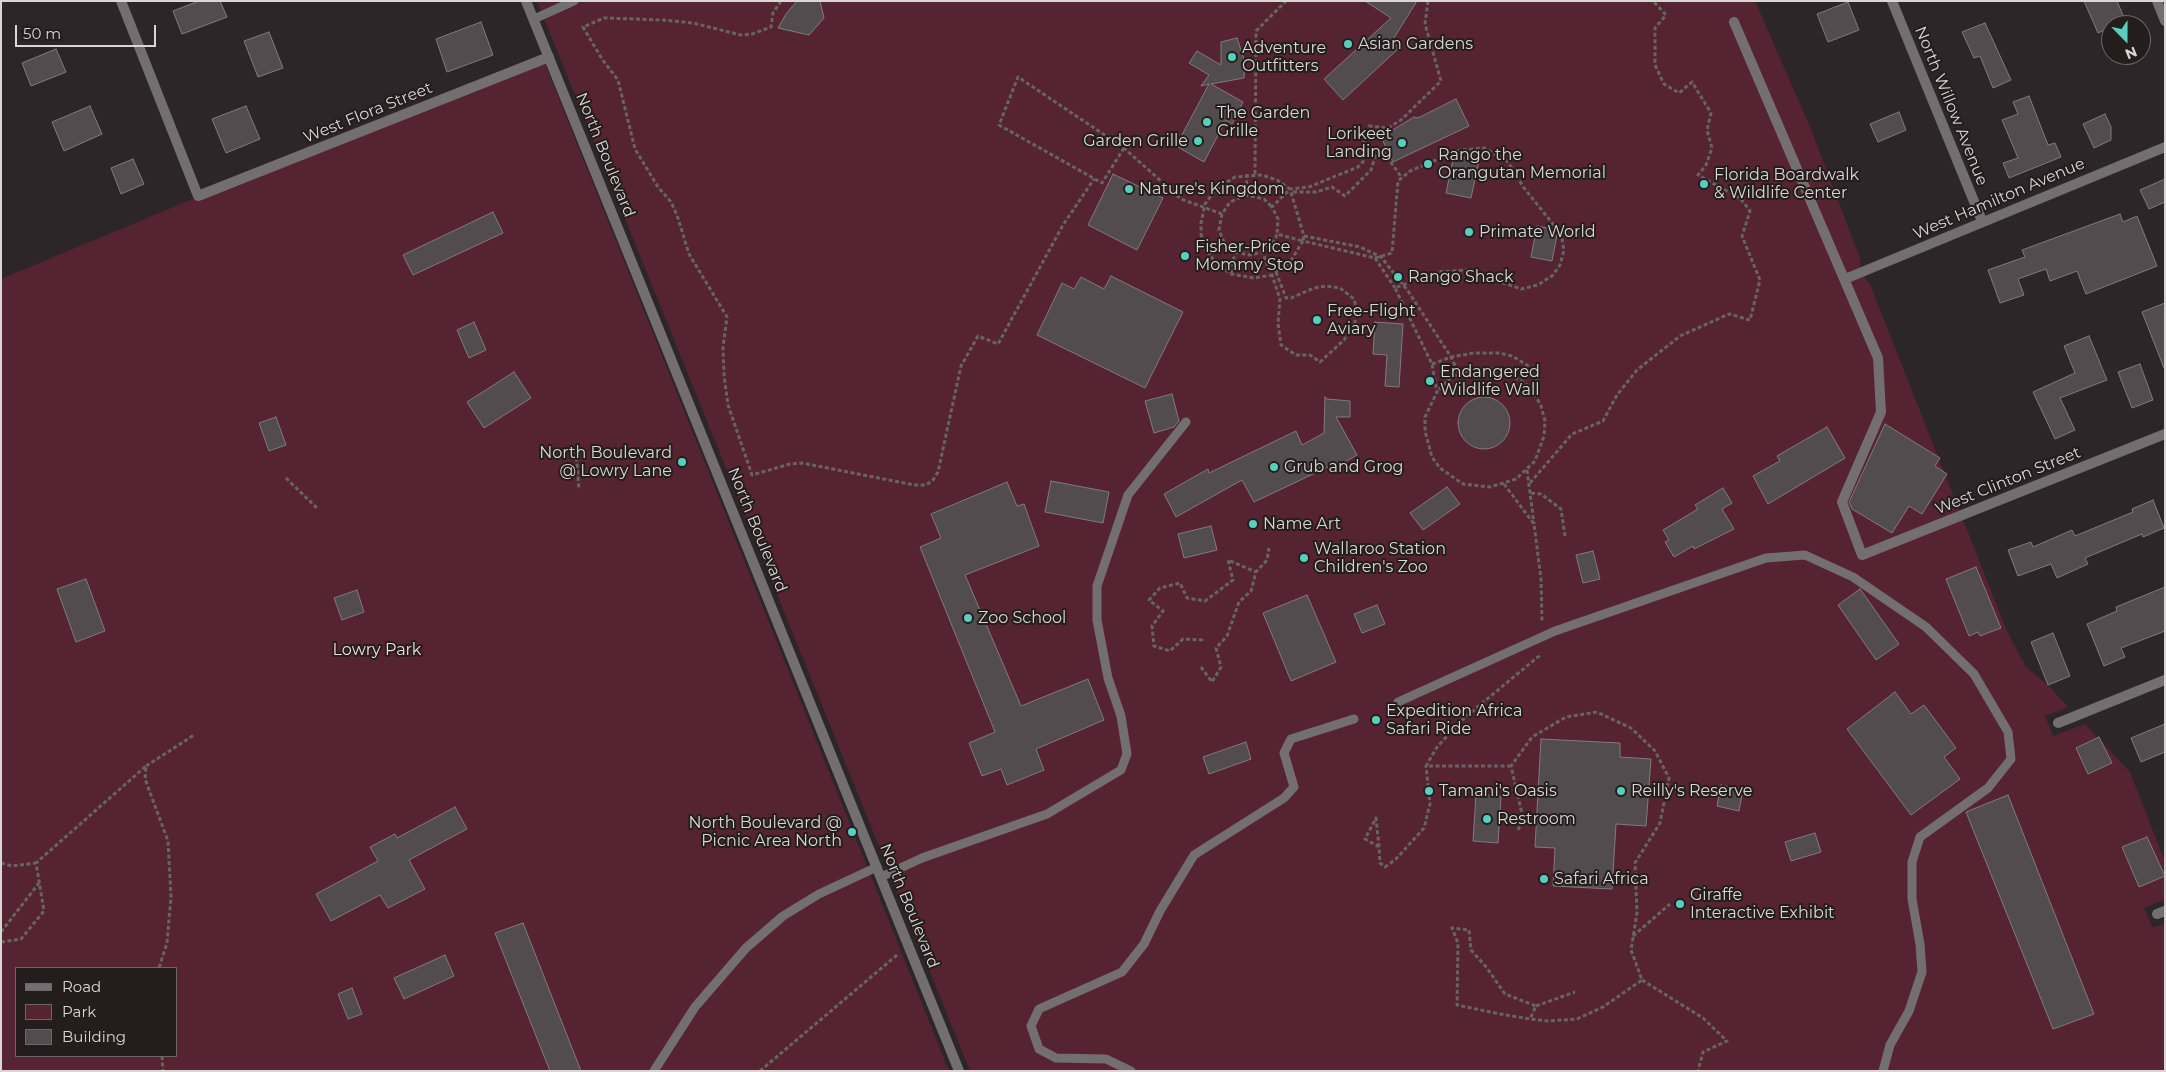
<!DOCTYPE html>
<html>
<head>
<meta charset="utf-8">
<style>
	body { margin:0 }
	#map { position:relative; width:2166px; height:1072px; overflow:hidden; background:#2d2628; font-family:Montserrat,sans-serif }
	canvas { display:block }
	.frame { position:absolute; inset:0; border:2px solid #dad5d6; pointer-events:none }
	.legend { position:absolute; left:15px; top:967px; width:162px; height:90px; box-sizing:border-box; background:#231d1e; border:1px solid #6c6768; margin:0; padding:6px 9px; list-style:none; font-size:15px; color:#dad5d6 }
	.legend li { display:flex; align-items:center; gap:10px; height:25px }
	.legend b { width:25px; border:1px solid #6c6768 }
	.north { position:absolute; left:2101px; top:15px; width:50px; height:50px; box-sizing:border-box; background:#231d1e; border:1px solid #6c6768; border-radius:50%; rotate:158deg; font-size:14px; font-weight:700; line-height:20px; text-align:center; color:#dad5d6 }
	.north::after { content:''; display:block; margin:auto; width:18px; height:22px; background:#5acebd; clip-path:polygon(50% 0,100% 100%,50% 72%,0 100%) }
	.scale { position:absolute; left:15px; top:25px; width:141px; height:22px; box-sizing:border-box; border:2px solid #dad5d6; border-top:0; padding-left:6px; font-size:15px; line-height:18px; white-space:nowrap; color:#dad5d6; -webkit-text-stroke:4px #231d1e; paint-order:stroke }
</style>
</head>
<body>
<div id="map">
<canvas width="2166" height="1072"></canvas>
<div class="frame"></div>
<ul class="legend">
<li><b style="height:6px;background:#736f70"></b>Road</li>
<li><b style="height:14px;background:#562333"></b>Park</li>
<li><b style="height:14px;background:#534c4e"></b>Building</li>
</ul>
<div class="north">N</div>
<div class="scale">50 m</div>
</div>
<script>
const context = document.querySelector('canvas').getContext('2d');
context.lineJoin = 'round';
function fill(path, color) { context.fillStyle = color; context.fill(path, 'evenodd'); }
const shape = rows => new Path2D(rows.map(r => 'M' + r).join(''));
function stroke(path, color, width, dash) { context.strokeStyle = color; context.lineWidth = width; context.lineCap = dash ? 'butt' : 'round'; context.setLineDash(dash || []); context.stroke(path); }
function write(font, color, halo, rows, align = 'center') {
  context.font = font + ' Montserrat,sans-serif'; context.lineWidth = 4; context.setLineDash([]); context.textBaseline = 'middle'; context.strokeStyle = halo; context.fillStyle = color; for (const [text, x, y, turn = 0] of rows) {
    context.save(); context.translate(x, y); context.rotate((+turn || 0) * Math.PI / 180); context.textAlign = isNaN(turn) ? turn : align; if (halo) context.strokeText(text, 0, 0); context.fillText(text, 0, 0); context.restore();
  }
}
fill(shape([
	[537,1,1755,1,1811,129,1861,261,1859,262,1867,282,1869,282,2007,631,2026,667,2048,685,2068,707,2045,716,2053,736,2085,724,2130,772,2165,862,2165,899,2144,908,2153,928,2165,923,2165,1071,970,1071],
	[541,54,949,1071,1,1071,1,279],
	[16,968,176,968,176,1056,16,1056]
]), '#562333');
const building = shape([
	[199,1,220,1,227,17,182,34,173,11,199,1],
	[797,1,820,1,824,18,809,35,778,28,786,14,797,1],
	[1365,1,1417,1,1392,41,1399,48,1343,100,1324,79,1391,18,1365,1],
	[2084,1,2117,1,2125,20,2098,33,2084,1],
	[1848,2,1859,30,1828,42,1817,14,1848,2],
	[481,22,493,55,447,72,436,39,481,22],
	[1985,23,2011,80,1993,88,1980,56,1974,58,1962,32,1985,23],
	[269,32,283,68,258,77,244,41,269,32],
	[1237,38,1245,62,1244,78,1211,84,1243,102,1232,124,1226,120,1204,162,1176,146,1209,84,1201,86,1209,75,1189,63,1197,51,1221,65,1221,42,1237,38],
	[56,49,66,72,31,86,22,63,56,49],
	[2029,96,2048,145,2055,143,2061,157,2009,178,2003,163,2018,158,2002,120,2018,114,2013,102,2029,96],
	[1456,99,1469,126,1393,162,1381,137,1414,117,1418,118,1456,99],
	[90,106,102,134,64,151,52,122,90,106],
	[246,106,260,139,226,153,212,119,246,106],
	[1899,112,1906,130,1878,142,1870,124,1899,112],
	[2105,114,2111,127,2111,140,2094,148,2083,124,2105,114],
	[1454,155,1479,161,1471,198,1446,193,1454,155],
	[133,159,144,184,121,194,111,168,133,159],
	[1113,174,1163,198,1137,250,1088,225,1113,174],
	[2165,179,2165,202,2149,209,2140,190,2165,179],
	[493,212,503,233,413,275,403,255,493,212],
	[2120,214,2123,222,2137,216,2157,266,2086,294,2077,271,2050,281,2046,269,2018,279,2024,295,2000,303,1988,270,2025,257,2022,250,2120,214],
	[1537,226,1558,230,1552,261,1531,257,1537,226],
	[1111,276,1183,312,1145,388,1037,335,1062,283,1074,289,1081,277,1104,289,1111,276],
	[2165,303,2165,368,2164,368,2142,312,2165,303],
	[474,322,486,350,469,358,457,330,474,322],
	[1375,322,1403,324,1399,387,1385,386,1387,355,1373,354,1375,322],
	[2089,336,2107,380,2060,398,2075,430,2055,439,2033,392,2075,373,2064,346,2089,336],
	[2140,364,2153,400,2132,408,2118,372,2140,364],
	[514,372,531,398,484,428,467,402,514,372],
	[1172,394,1179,421,1174,427,1154,433,1145,401,1172,394],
	[1325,397,1327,399,1350,401,1350,417,1336,417,1357,455,1330,470,1328,467,1254,502,1242,480,1176,517,1164,494,1208,469,1209,473,1296,431,1302,445,1324,433,1325,397],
	'1458 423a26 26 0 1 1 52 0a26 26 0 1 1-52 0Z',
	[276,417,286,445,269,451,259,423,276,417],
	[1885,424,1940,458,1935,466,1947,474,1922,514,1909,506,1892,533,1852,509,1849,502,1885,424],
	[1827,427,1845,458,1768,504,1753,476,1780,461,1777,456,1827,427],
	[1051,481,1109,492,1103,523,1045,512,1051,481],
	[1007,482,1017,506,1024,504,1039,546,965,575,1021,706,1088,679,1104,720,1036,749,1044,770,1007,785,1001,769,982,776,969,743,995,732,920,547,941,538,931,514,1007,482],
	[1447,487,1460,504,1423,530,1410,513,1447,487],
	[1723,488,1732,503,1722,509,1734,529,1694,549,1693,546,1674,557,1665,542,1669,540,1663,530,1698,509,1695,505,1723,488],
	[2153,500,2164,528,2143,537,2142,534,2085,558,2088,564,2057,578,2051,564,2018,576,2008,550,2031,542,2033,547,2072,530,2075,536,2133,512,2132,509,2153,500],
	[1211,526,1217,550,1184,558,1178,534,1211,526],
	[1593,551,1600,579,1583,583,1576,555,1593,551],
	[1976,567,2001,628,1980,636,1978,632,1969,636,1946,579,1976,567],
	[86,579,105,631,76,642,57,589,86,579],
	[2165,587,2165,631,2121,648,2125,657,2104,666,2087,624,2117,611,2116,607,2165,587],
	[1860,589,1899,644,1876,660,1838,605,1860,589],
	[357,590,364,612,342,620,334,598,357,590],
	[1307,595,1336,662,1291,681,1263,613,1307,595],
	[1377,605,1385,624,1362,633,1354,614,1377,605],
	[2053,633,2070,676,2048,685,2031,642,2053,633],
	[1895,692,1911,714,1924,705,1956,748,1944,757,1960,779,1911,815,1847,729,1895,692],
	[2165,724,2165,752,2141,762,2131,738,2165,724],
	[2099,737,2112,763,2088,774,2076,748,2099,737],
	[1541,739,1620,743,1620,757,1651,759,1646,826,1616,824,1612,889,1553,886,1555,848,1535,847,1541,739],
	[1246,742,1251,759,1209,774,1203,757,1246,742],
	[1721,785,1743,790,1739,811,1717,806,1721,785],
	[1476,794,1501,796,1498,843,1473,841,1476,794],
	[2008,795,2094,1014,2053,1029,1966,812,2008,795],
	[455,807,467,829,409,860,425,889,388,908,380,895,331,921,316,894,378,861,370,847,395,834,397,838,455,807],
	[1815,833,1821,852,1791,861,1785,842,1815,833],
	[2147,837,2165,876,2139,887,2122,847,2147,837],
	[523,923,581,1071,550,1071,495,933,523,923],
	[445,955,454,976,404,999,394,978,445,955],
	[352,988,362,1014,348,1019,338,994,352,988]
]);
fill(building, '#534c4e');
stroke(building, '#827a7c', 1);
stroke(shape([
	[781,1,773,13,771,27,752,34,741,35,693,23,663,20,604,18,583,27,602,59,618,80,635,149,658,187,671,202,677,215,689,254,727,317,723,347,724,375,728,405,752,475,790,464,802,463,914,485,926,485,933,480,938,472,961,366,978,336,998,344,1063,225,1094,179],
	[1124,148,1102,183,999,125,1018,77,1124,148,1181,199,1222,214,1230,202,1246,195],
	[1247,174,1246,195,1264,199,1272,207],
	[1255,174,1256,31,1286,1],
	[1293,192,1316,192,1332,187,1345,196,1371,170,1376,154,1383,151,1402,178],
	[1304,236,1360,247,1381,257,1408,291,1451,357,1459,374],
	[1224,242,1235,252,1231,274],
	[1235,252,1250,255,1262,252,1272,275,1254,278,1231,274,1214,261,1205,248,1201,234,1201,223,1205,204,1216,189,1235,177,1262,175,1277,180,1290,189,1272,207,1278,219,1277,234],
	[1262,252,1275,240,1277,234,1303,241,1304,236,1290,189,1309,187,1358,167,1363,162,1364,136,1369,126,1388,128,1401,120,1441,81,1425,24,1428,1],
	[1208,254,1224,242,1219,230,1222,214],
	[1375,258,1395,288],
	[1276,272,1286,298,1291,298,1314,288,1326,286,1340,288,1354,299,1356,307,1355,323,1344,340,1320,362,1310,355,1296,355,1281,345,1278,323,1280,299,1272,275,1290,262,1303,241,1375,258,1392,253,1398,181,1410,171,1460,150,1484,148,1508,162,1524,188,1561,234,1564,250,1560,265,1553,275,1538,285,1521,289,1467,270,1437,272,1395,288,1432,364,1437,392,1425,417,1425,431,1432,457,1440,468,1463,484,1490,487,1516,479,1535,461,1544,436,1545,421,1541,406,1534,393,1525,383,1500,369,1472,369,1450,378,1437,392],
	[1432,364,1451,357,1474,353,1499,353,1512,356,1527,365,1537,379,1538,391,1534,393],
	[576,451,579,490],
	[1527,470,1534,524],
	[286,478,318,509],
	[1530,483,1572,434,1603,421,1617,395,1637,370,1680,336,1729,314,1750,320,1760,280,1742,236,1750,211,1741,199,1698,175,1706,165,1712,148,1707,130,1711,113,1692,82,1679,93,1664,84,1655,65,1655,28,1666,15,1653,1],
	[1504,484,1534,524,1541,579,1542,623],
	[1531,493,1541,494,1561,509,1565,536],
	[1203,640,1183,639,1170,651,1154,646,1152,626,1163,611,1149,600,1160,588,1180,583,1187,598,1205,601,1233,580,1228,560,1256,572],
	[1201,667,1212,682,1221,667,1216,648,1227,636,1239,602,1251,591,1256,572,1267,560,1269,548],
	[146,766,194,735],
	[1511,766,1426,766,1437,747,1463,719,1539,656,1539,653],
	[1518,830,1523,818,1511,766,1532,737,1566,717,1597,712,1631,728,1655,751,1669,778,1660,823,1635,863,1637,913,1631,950,1642,980,1603,1007,1577,1019,1548,1021,1530,1019,1500,1014,1457,1005,1458,943,1452,928,1469,930,1471,950,1487,968,1505,994,1536,1006,1530,1019],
	[1379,847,1365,839,1376,818,1379,847,1380,863,1385,867,1396,859,1424,828,1430,804,1426,766],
	[1,863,12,866,36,863],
	[1,932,39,883],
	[1633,936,1670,904],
	[1,942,21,939,44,911,36,863,146,766,145,779,168,841,171,897,167,943,159,968],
	[1642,980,1703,1018,1727,1041,1703,1052,1698,1071],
	[1536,1006,1575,992],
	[162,1056,163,1071],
	[760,1071,897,955]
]), '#696365', 3, [4, 2.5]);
stroke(shape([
	[534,19,574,1],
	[1398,702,1555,631,1766,558,1805,555,1853,577,1926,627,1974,674,2008,732,2011,759,1988,788,1920,837,1912,862,1912,899,1920,944,1922,972,1909,1011,1890,1045,1883,1071],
	[881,877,922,858,1047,814,1121,770,1127,754,1121,716,1108,678,1097,620,1097,586,1128,495,1186,422],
	[654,1071,695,1007,746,948,783,916,819,894,877,867],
	[1131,1071,1106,1059,1056,1058,1039,1049,1031,1026,1039,1009,1122,972,1144,944,1160,911,1194,855,1284,798,1294,787,1284,753,1291,739,1354,719]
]), '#736f70', 9);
stroke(shape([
	[121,1,198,196,549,57],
	[1892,1,1982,221],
	[2157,1,2165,21],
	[1734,22,1878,358,1881,412,1842,502,1862,555,2165,434],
	[1845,279,2165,147],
	[2058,723,2165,680],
	[2157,914,2165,911]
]), '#736f70', 10);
stroke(shape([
	[526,1,959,1071]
]), '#736f70', 10);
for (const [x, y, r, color] of [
	[1348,44,5,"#5acebd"],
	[1232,57,5,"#5acebd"],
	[1207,122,5,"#5acebd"],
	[1198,141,5,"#5acebd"],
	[1402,143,5,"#5acebd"],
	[1428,164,5,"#5acebd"],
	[1704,184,5,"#5acebd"],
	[1129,189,5,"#5acebd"],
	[1469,232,5,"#5acebd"],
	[1185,256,5,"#5acebd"],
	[1398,277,5,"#5acebd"],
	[1317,320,5,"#5acebd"],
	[1430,381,5,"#5acebd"],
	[682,462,5,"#5acebd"],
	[1274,467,5,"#5acebd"],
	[1253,524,5,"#5acebd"],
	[1304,558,5,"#5acebd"],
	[968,618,5,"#5acebd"],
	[1376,720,5,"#5acebd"],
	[1429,791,5,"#5acebd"],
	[1621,791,5,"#5acebd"],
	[1487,819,5,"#5acebd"],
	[852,832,5,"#5acebd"],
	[1544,879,5,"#5acebd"],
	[1680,904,5,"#5acebd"]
]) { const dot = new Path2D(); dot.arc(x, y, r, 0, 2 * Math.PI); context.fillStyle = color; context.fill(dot); stroke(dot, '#231d1e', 2); }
write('16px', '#dad5d6', '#231d1e', [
	["Asian Gardens",1358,44],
	["Adventure",1242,48],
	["Outfitters",1242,66],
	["The Garden",1217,113],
	["Grille",1217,131],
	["Lorikeet",1392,134,"right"],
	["Landing",1392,152,"right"],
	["Garden Grille",1188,141,"right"],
	["Rango the",1438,155],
	["Orangutan Memorial",1438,173],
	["Florida Boardwalk",1714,175],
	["& Wildlife Center",1714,193],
	["Nature's Kingdom",1139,189],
	["Primate World",1479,232],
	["Fisher-Price",1195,247],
	["Mommy Stop",1195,265],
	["Rango Shack",1408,277],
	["Free-Flight",1327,311],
	["Aviary",1327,329],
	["Endangered",1440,372],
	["Wildlife Wall",1440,390],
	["North Boulevard",672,453,"right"],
	["@ Lowry Lane",672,471,"right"],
	["Grub and Grog",1284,467],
	["Name Art",1263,524],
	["Wallaroo Station",1314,549],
	["Children's Zoo",1314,567],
	["Zoo School",978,618],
	["Expedition Africa",1386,711],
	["Safari Ride",1386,729],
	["Tamani's Oasis",1439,791],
	["Reilly's Reserve",1631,791],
	["Restroom",1497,819],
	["North Boulevard @",842,823,"right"],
	["Picnic Area North",842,841,"right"],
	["Safari Africa",1554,879],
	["Giraffe",1690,895],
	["Interactive Exhibit",1690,913]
], 'left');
write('16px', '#dad5d6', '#231d1e', [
	["North Willow Avenue",1951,106,68],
	["West Flora Street",368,113,-22],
	["North Boulevard",605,155,68],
	["West Hamilton Avenue",1999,199,-23],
	["West Clinton Street",2008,481,-22],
	["North Boulevard",757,530,68],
	["North Boulevard",909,906,68]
]);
write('16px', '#f3d9df', '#231d1e', [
	["Lowry Park",377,650]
]);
</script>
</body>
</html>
